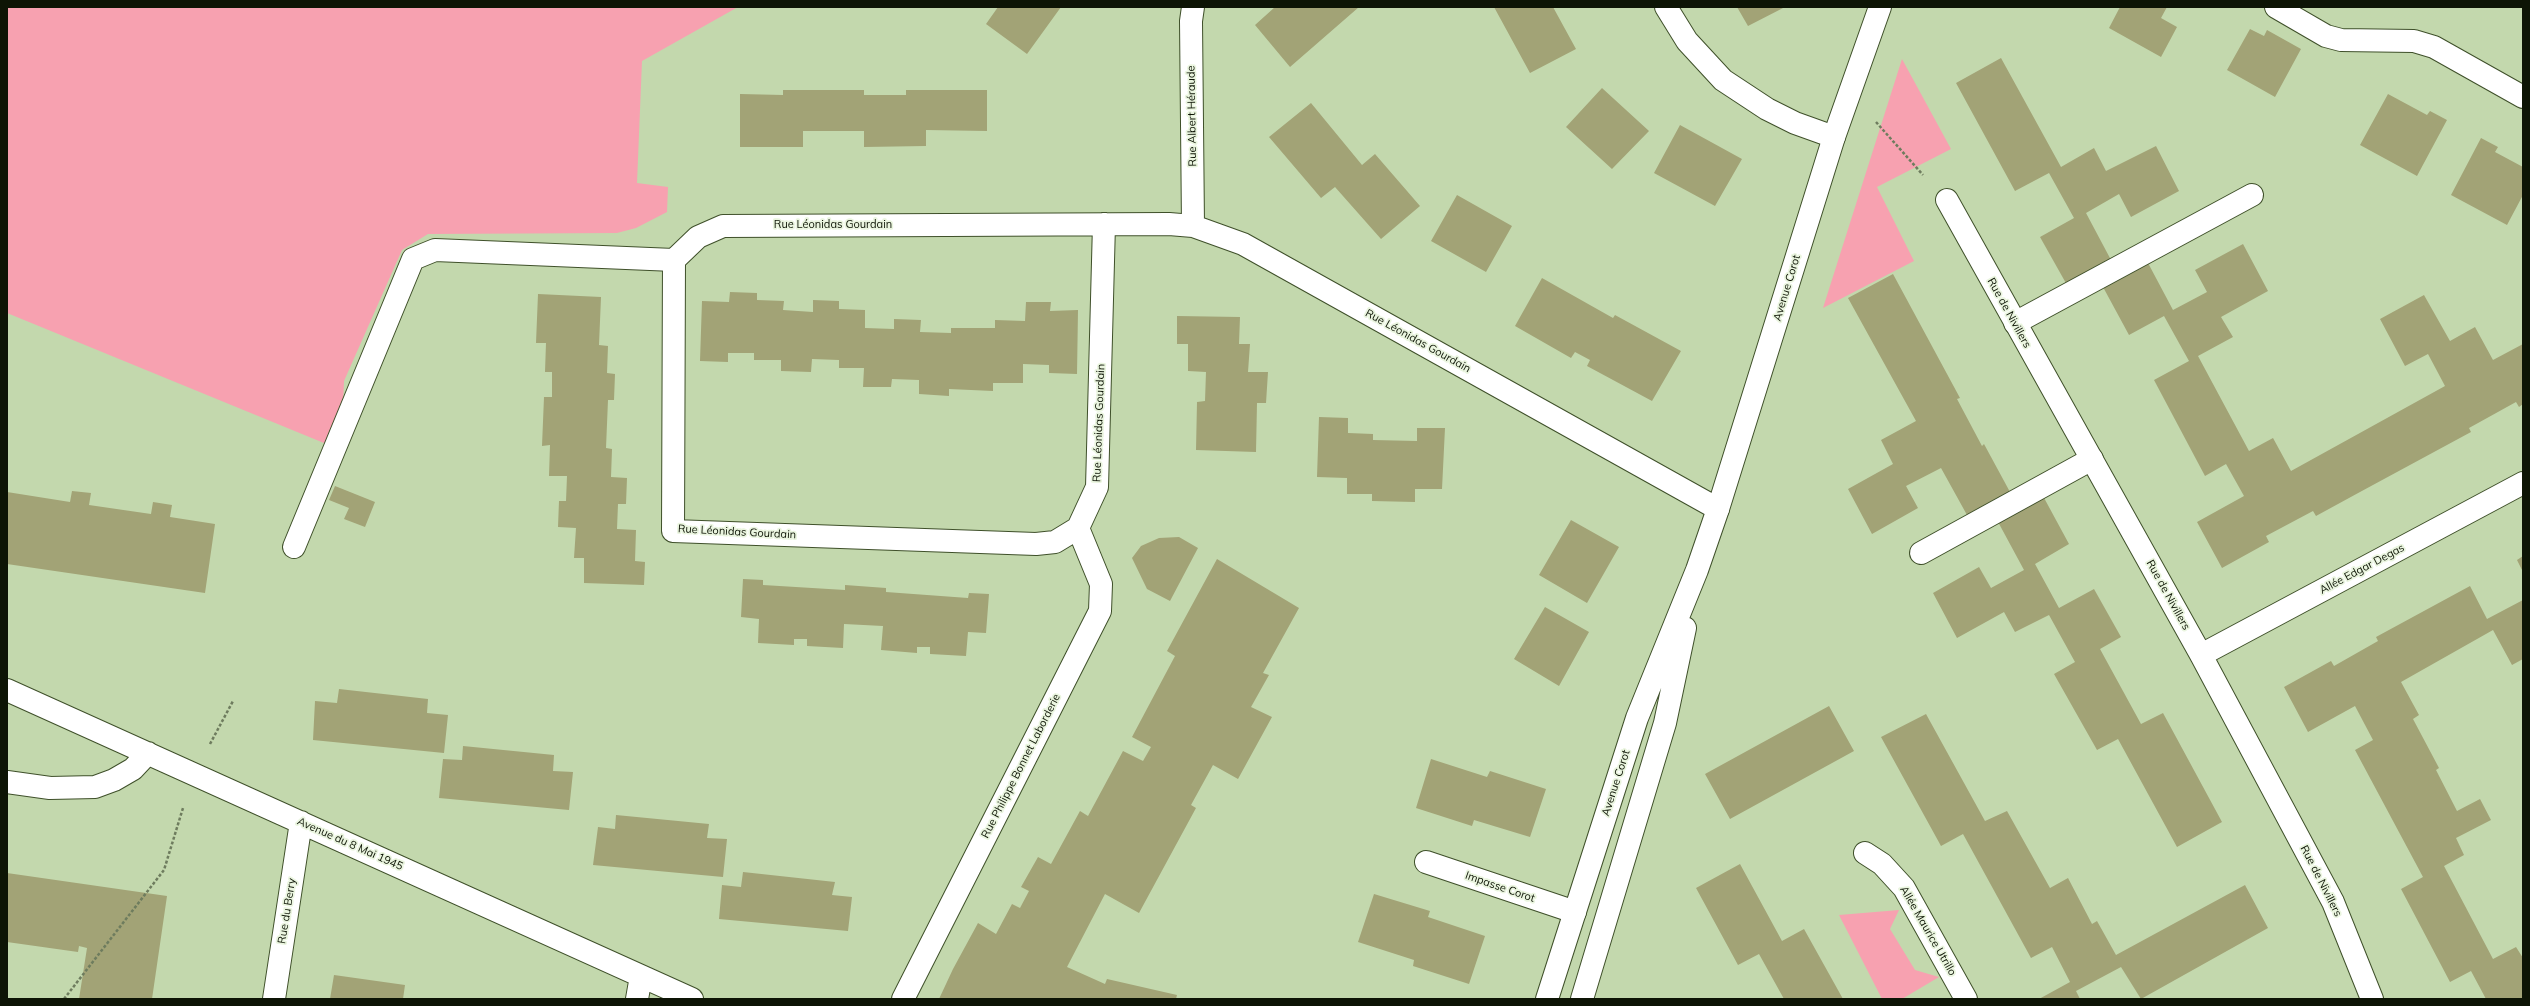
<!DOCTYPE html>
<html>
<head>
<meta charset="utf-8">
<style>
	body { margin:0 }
	#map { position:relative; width:2530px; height:1006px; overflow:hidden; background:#c3d8ad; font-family:Mulish,sans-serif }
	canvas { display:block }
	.frame { position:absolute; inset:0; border:8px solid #0d1405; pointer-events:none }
</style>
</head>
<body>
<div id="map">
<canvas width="2530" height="1006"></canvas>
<div class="frame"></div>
</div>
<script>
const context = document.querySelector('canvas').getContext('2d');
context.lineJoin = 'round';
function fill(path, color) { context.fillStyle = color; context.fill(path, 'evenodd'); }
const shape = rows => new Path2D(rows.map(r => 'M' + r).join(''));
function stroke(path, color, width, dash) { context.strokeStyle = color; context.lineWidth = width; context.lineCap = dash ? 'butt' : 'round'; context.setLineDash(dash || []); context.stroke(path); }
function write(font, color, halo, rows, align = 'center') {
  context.font = font + ' Mulish,sans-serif'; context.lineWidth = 3.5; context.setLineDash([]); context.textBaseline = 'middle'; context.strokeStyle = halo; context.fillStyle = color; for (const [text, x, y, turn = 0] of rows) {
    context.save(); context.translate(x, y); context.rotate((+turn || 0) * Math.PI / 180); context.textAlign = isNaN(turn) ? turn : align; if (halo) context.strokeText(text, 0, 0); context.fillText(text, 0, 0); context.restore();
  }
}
fill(shape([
	[7,7,738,7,642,61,637,183,668,187,667,212,636,228,617,233,428,234,402,250,344,381,341,450,7,313],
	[1902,59,1951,149,1877,187,1914,261,1823,308],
	[1899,910,1890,929,1915,970,1939,977,1902,999,1882,999,1839,915]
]), '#f7a1b0');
fill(shape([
	[998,7,1061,7,1027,54,986,24],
	[1275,7,1359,7,1290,67,1255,25],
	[1494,7,1553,7,1576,49,1530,73],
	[1737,7,1785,7,1748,26],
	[2120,7,2167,7,2161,18,2177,27,2161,57,2109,28],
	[2250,29,2264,36,2267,30,2301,49,2275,97,2227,70],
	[2001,58,2061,167,2094,148,2106,171,2156,146,2179,191,2131,217,2119,194,2086,213,2111,260,2067,285,2040,237,2074,218,2049,173,2015,191,1956,83],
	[1602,88,1649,131,1612,169,1566,127],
	[783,90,864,90,864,95,906,95,906,90,987,90,987,131,926,130,926,146,864,147,864,131,803,131,803,147,740,147,740,94,783,95],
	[2388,94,2427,115,2430,111,2447,120,2417,176,2360,145],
	[1311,103,1362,165,1375,154,1420,206,1381,239,1335,187,1321,198,1269,137],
	[1680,125,1742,159,1715,206,1654,173],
	[2481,138,2498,147,2495,152,2523,167,2523,195,2507,225,2451,195],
	[1457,195,1512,226,1486,272,1431,241],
	[2243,244,2268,291,2221,317,2233,337,2198,356,2249,451,2273,438,2291,471,2445,386,2428,354,2405,366,2380,319,2424,295,2450,341,2475,327,2493,360,2523,344,2523,404,2519,407,2516,402,2469,428,2471,432,2360,492,2316,516,2313,511,2266,536,2269,542,2222,568,2197,522,2244,496,2226,464,2205,476,2154,380,2189,361,2164,316,2129,335,2103,287,2148,263,2173,310,2207,292,2195,270],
	[1893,274,1960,398,1957,399,1982,446,1984,444,2010,492,1967,515,1941,468,1906,486,1918,508,1872,534,1848,489,1893,464,1881,440,1916,421,1848,298],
	[1542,278,1613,318,1615,315,1681,351,1652,401,1587,366,1590,360,1575,352,1571,358,1515,326],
	[730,292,757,293,757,300,784,301,783,310,813,312,813,300,839,301,839,309,865,310,865,328,894,329,894,319,921,320,920,332,951,333,951,328,995,328,995,320,1025,321,1026,302,1051,302,1050,311,1078,310,1077,374,1049,373,1049,365,1023,364,1023,383,993,383,993,391,949,389,949,396,919,394,919,380,892,379,891,387,863,387,864,368,839,368,839,360,812,359,811,372,781,371,781,360,754,360,754,353,728,353,728,362,700,361,702,301,729,302],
	[538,294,601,297,599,345,608,346,607,373,615,374,614,400,608,400,606,448,612,449,611,477,627,478,626,504,618,504,617,529,636,530,635,561,645,562,644,585,584,583,584,558,574,558,576,528,558,527,559,501,566,501,567,476,549,476,550,445,542,446,544,397,552,397,552,372,545,372,546,343,536,343],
	[1177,316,1240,317,1239,344,1250,344,1248,372,1268,372,1266,403,1257,403,1256,452,1196,450,1197,402,1205,401,1206,372,1188,371,1188,344,1177,344],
	[1319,417,1348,418,1348,433,1373,434,1373,440,1417,441,1417,428,1445,428,1442,489,1415,489,1415,502,1372,501,1372,494,1347,494,1347,478,1317,477],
	[335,486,375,502,365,527,344,519,349,508,329,500],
	[72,491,91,493,89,505,151,514,153,502,172,505,170,517,215,524,205,593,7,564,7,492,70,502],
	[2043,496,2069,544,2035,564,2059,608,2094,589,2121,637,2100,649,2141,724,2163,713,2222,822,2177,847,2118,739,2097,750,2054,674,2075,662,2049,615,2015,632,2004,612,1957,638,1933,593,1979,567,1991,588,2024,570,1997,520],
	[1571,520,1619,547,1587,603,1539,575],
	[1179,537,1198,548,1170,601,1147,589,1132,558,1141,546,1159,538],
	[2523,556,2523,572,2517,560],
	[1217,559,1299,608,1263,673,1269,675,1251,707,1272,717,1238,779,1213,765,1191,805,1196,808,1139,913,1105,894,1067,967,1105,984,1107,979,1177,995,1176,999,939,999,953,969,978,923,996,934,1012,904,1020,908,1029,891,1021,887,1038,857,1051,864,1080,811,1088,816,1123,751,1143,761,1151,747,1132,737,1175,656,1167,651],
	[743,579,763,580,763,585,845,590,845,585,886,588,886,592,968,598,969,593,989,594,986,633,968,632,966,656,930,654,930,647,917,647,917,653,881,650,883,626,844,624,843,648,807,646,807,639,794,639,794,645,758,643,759,619,741,617],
	[2470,586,2487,619,2523,600,2523,659,2512,665,2493,630,2401,682,2419,715,2413,719,2439,768,2436,770,2457,811,2480,799,2491,820,2456,838,2464,855,2444,866,2493,959,2516,947,2523,958,2523,999,2486,999,2471,971,2450,982,2401,889,2423,877,2355,750,2373,740,2355,706,2308,732,2284,687,2331,661,2334,666,2378,641,2376,637],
	[1545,607,1589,632,1559,686,1514,659],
	[339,689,428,699,427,713,448,715,444,753,313,740,315,701,337,703],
	[1829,706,1854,751,1730,819,1705,774],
	[1926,714,1985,821,2007,811,2050,888,2068,878,2092,924,2097,921,2116,955,2245,885,2268,928,2141,999,2121,967,2076,991,2080,999,2039,999,2070,982,2052,947,2031,958,1963,834,1941,846,1881,737],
	[463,746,554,755,553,771,573,772,569,810,439,798,443,759,462,760],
	[1431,759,1487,777,1490,771,1546,789,1530,837,1474,820,1472,826,1416,808],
	[616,815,709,824,707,838,727,839,723,877,593,865,598,827,615,829],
	[1740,864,1782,941,1804,929,1843,999,1784,999,1759,954,1738,965,1696,888],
	[743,872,835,882,832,895,852,897,848,931,719,919,722,885,741,887],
	[7,873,167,896,152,999,79,999,87,948,79,946,78,952,7,942],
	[1374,894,1430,911,1428,917,1485,936,1469,984,1413,966,1414,960,1358,942],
	[334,975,405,985,403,999,330,999]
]), '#a2a376');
const lane = shape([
	[2015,323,2252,195],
	[294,547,413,259,435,250,674,260],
	[1921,553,2092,459]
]);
const street = shape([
	[1666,7,1687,41,1723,80,1767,109,1795,123,1834,137],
	[2276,7,2326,36,2341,40,2414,41,2434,47,2523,97],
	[1947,200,2201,655,2333,902,2372,999],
	[1104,224,1097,487,1078,528,1055,542,1036,544,673,531,674,260,698,237,723,226,1169,224,1193,226,1243,244,1718,509],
	[1193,226,1191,21,1193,7],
	[2201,655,2523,483],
	[7,690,692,999],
	[7,782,50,788,95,787,114,780,133,769,148,753],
	[1865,853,1882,864,1904,888,1966,999],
	[1426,862,1575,912],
	[274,999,301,822],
	[637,999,641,976],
	[903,999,1100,611,1101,584,1078,528]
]);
const secondary = shape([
	[1547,999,1637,718,1697,570,1718,509,1834,137,1880,7],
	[1582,999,1665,723,1685,628]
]);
stroke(lane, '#3f502a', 24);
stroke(street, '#3f502a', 24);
stroke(secondary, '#3f502a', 24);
stroke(shape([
	[1876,122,1923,175],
	[210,744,233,701],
	[64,999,164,870,183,808]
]), '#6e7c5e', 2.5, [3, 2]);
stroke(lane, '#fff', 22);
stroke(street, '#fff', 22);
stroke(secondary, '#fff', 22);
write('11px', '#0d1405', '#eaf5df', [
	["Rue Albert Héraude",1192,116,-91],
	["Rue Léonidas Gourdain",833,225],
	["Avenue Corot",1787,288,-73],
	["Rue de Nivillers",2009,313,61],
	["Rue Léonidas Gourdain",1418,341,29],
	["Rue Léonidas Gourdain",1099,423,-88],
	["Rue Léonidas Gourdain",737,532,3],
	["Allée Edgar Degas",2362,569,-28],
	["Rue de Nivillers",2168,595,61],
	["Rue Philippe Bonnet Laborderie",1021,766,-63],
	["Avenue Corot",1616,783,-72],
	["Avenue du 8 Mai 1945",350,844,24],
	["Rue de Nivillers",2321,881,63],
	["Impasse Corot",1500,887,19],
	["Rue du Berry",287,911,-81],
	["Allée Maurice Utrillo",1928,931,60]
]);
</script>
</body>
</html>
